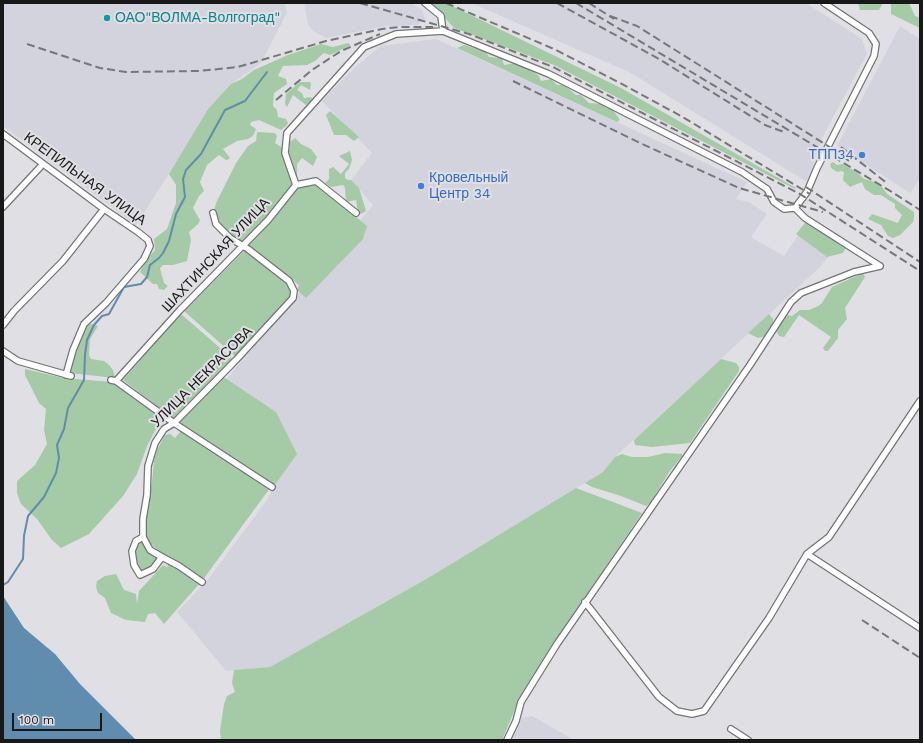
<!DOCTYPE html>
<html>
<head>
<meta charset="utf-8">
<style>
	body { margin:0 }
	#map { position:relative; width:923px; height:743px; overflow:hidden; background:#e0e0e4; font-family:"Work Sans",sans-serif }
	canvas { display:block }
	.frame { position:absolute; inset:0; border:4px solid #181819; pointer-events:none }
	.scale { position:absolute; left:12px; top:713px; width:90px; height:18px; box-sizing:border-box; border:2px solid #181819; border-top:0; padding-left:5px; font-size:12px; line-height:14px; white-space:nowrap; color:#181819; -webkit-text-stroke:3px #e0e0e4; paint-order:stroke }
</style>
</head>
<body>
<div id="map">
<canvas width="923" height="743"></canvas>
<div class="frame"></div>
<div class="scale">100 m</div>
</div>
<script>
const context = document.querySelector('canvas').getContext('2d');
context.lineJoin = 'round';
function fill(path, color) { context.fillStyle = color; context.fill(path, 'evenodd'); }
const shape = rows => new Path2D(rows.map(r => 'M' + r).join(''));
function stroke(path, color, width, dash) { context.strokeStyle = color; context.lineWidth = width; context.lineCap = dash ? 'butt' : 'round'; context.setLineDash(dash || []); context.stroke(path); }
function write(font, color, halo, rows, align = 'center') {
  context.font = font + ' "Work Sans",sans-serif'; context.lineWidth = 4; context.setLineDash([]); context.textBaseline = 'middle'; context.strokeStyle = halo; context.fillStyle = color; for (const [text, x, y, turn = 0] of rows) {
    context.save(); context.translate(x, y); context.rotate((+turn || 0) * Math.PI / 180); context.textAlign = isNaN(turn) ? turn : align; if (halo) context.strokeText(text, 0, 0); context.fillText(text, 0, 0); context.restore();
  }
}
fill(shape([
	[3,3,285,3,287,13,261,63,231,84,208,109,183,152,136,225,3,126],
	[304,3,411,3,422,10,425,19,417,25,387,26,326,38,313,31,308,24],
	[471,3,806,3,862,39,867,54,822,138,807,182,629,72],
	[900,26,920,39,920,179,910,193,837,146],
	[436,39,747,182,736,199,749,202,767,214,751,237,784,256,806,224,838,246,819,268,615,457,603,472,428,578,270,667,226,671,177,612,206,582,267,500,275,485,297,454,226,380,373,205,351,180,372,153,322,101,350,72,380,46],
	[532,716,574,740,512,740,522,718]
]), '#d3d3dd');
fill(shape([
	[432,3,446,3,621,88,796,188,795,189,554,65,454,28],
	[858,3,883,3,879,10,860,10],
	[893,3,909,3,915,16,920,18,920,28,891,14,891,4],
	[348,43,351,45,330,55,324,53,315,61,307,65,283,66,278,76,286,79,287,84,274,93,273,106,277,110,278,117,286,119,288,123,287,125,281,130,259,120,251,122,250,125,256,129,253,136,248,139,237,141,223,149,230,158,229,159,226,160,219,155,207,165,200,182,204,191,199,196,193,208,200,220,198,224,189,232,191,240,187,261,173,265,163,265,160,268,164,283,168,286,164,290,159,289,157,284,153,284,140,272,146,260,155,250,154,239,167,229,176,203,176,185,169,174,208,109,231,84,242,79,254,70,288,55,321,44,333,47],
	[464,45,486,52,489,57,502,58,504,65,516,63,528,68,539,76,541,81,551,79,557,85,564,85,576,95,581,95,589,103,603,104,606,108,612,109,620,120,617,122,457,48],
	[300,82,310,82,311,84,310,90,301,85,297,90,302,93,304,98,310,97,314,100,306,105,293,95,287,107,285,104,286,94],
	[330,111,359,137,354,141,346,135,334,135,326,115],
	[257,132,275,133,277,136,275,143,287,151,290,149,290,142,295,138,301,144,311,149,317,157,313,166,302,158,297,164,297,181,270,217,242,242,231,236,218,223,214,211,216,203,236,163,248,146,256,141],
	[350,151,352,160,349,169,345,173,345,178,348,180,351,180,359,188,366,211,361,214,358,213,356,200,346,202,345,188,343,185,331,187,325,183,329,179,329,169,333,167,341,174,349,164,339,156],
	[833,162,837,165,842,164,857,172,864,179,879,183,887,194,914,212,914,218,913,222,900,235,893,238,888,236,881,225,868,219,872,214,898,223,902,215,895,208,895,204,881,195,874,195,865,189,862,182,850,187,843,180,844,172,841,171,837,172,831,168,830,164],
	[316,184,367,226,363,239,306,298,297,290,299,285,248,245,273,220,298,187],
	[805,223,809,223,846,247,843,253,827,257,796,234],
	[245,250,286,283,291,291,289,300,237,358,184,311],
	[863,273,865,277,845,308,847,319,838,330,838,338,828,351,825,351,823,348,831,337,799,315,784,337,779,336,776,331,787,315,792,316,800,310,809,310,818,306,822,303,832,287],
	[181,314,234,360,174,419,123,380],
	[769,314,773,319,773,324,766,336,758,338,748,333],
	[92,324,98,326,90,339,89,355,91,359,104,361,109,365,113,370,115,378,70,373,76,350,87,325],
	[721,359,736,363,739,367,739,371,690,443,652,447,635,445,634,440],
	[25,369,63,378,113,382,131,397,156,413,158,425,147,446,137,474,123,496,89,534,61,548,52,540,37,519,21,504,17,493,17,481,35,465,47,444,44,430,46,409,39,403,25,375],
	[222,376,276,412,297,454,275,485,179,423],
	[181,431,270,488,202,581,176,561,163,555,150,543,146,534,145,517,152,482,154,461,157,450,165,435,170,434,175,438],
	[665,453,682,454,682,456,670,471,650,503,646,506,621,496,592,487,585,483,603,472,615,457,622,454,632,457,648,457],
	[576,488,642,513,557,638,518,702,502,740,221,740,220,731,224,704,227,696,235,692,232,683,234,670,270,667,428,578],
	[142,540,160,558,152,568,140,573,135,564,134,551,138,541],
	[169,563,200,583,164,624,155,613,148,614,145,622,126,620,111,613,105,598,98,593,96,587,97,581,105,576,116,574,124,590,136,594,137,604,139,591,163,565,167,567]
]), '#a5caa6');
fill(shape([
	[3,596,24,628,55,654,80,684,136,740,3,740]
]), '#608dae');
stroke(shape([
	[3,585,8,582,23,559,24,536,28,516,44,497,56,473,59,458,57,445,64,429,68,408,84,380,85,355,87,340,94,325,102,316,109,314,124,287,141,284,147,277,150,265,159,258,163,253,169,241,176,214,185,197,183,179,186,170,201,154,225,110,245,101,267,72]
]), '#608dae', 2);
const minor = shape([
	[425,3,441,16,443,31],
	[3,134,104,209,138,232,148,240,150,246,144,259,106,303,84,324,73,350,66,375],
	[296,185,316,181,356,213],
	[3,207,43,164],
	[795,208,807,192,817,168,874,56,876,44,869,33,824,3],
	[3,325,14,311,63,261,104,209],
	[3,351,18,361,71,376],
	[111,380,116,381,174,423,272,487],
	[116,381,180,310,268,220,296,185,285,153,287,133,364,47,396,34,443,31,549,74,742,172,767,189,774,202,784,209,795,208,805,218,880,266],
	[143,537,136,541,132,551,134,565,140,575,153,569,162,557,150,550,143,537,143,519,147,495,148,466,155,443,164,429,174,423,236,360,293,298,294,291,289,281,248,249,230,238,216,224,213,213],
	[807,554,920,628],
	[162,557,179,566,202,582],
	[585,602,659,697,677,711,692,714,704,711,769,618,807,554,829,537,920,401],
	[731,729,748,740],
	[507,740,516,721,521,702,557,644,750,365,791,302,801,293,854,272,880,266]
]);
stroke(minor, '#747477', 8);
stroke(minor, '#fff', 5.5);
stroke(shape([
	[360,3,469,34,553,67,800,194,920,271],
	[446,3,554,49,620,83,681,116,810,194],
	[557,3,659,59,765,125,784,132],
	[576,3,892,192,920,210],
	[589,3,614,19],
	[610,16,637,26,836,151,849,161],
	[27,44,100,68,126,72,199,71,238,67,326,41,382,29,399,27,433,27],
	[513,81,640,143,739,188,823,212],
	[276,100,312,70,341,51,380,34],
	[841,147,888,184],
	[806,187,920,262],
	[862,620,920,658]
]), '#77777a', 2, [8, 4]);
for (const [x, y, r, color] of [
	[107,18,4,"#0f9aa8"],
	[862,155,4,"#3f7fe0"],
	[421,186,4,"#3f7fe0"]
]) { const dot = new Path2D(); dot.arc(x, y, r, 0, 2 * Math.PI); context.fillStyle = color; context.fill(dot); stroke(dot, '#e0e0e4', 1.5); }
write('14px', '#0d838f', '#e0e0e4', [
	["ОАО\"ВОЛМА-Волгоград\"",115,18]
], 'left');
write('14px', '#366cbe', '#e0e0e4', [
	["ТПП34",854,155],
	["Кровельный",429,178,"left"],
	["Центр 34",429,194,"left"]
], 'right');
write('14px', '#181819', '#e0e0e4', [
	["КРЕПИЛЬНАЯ УЛИЦА",85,179,36],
	["ШАХТИНСКАЯ УЛИЦА",216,255,-47],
	["УЛИЦА НЕКРАСОВА",202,377,-45]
]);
</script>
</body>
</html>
